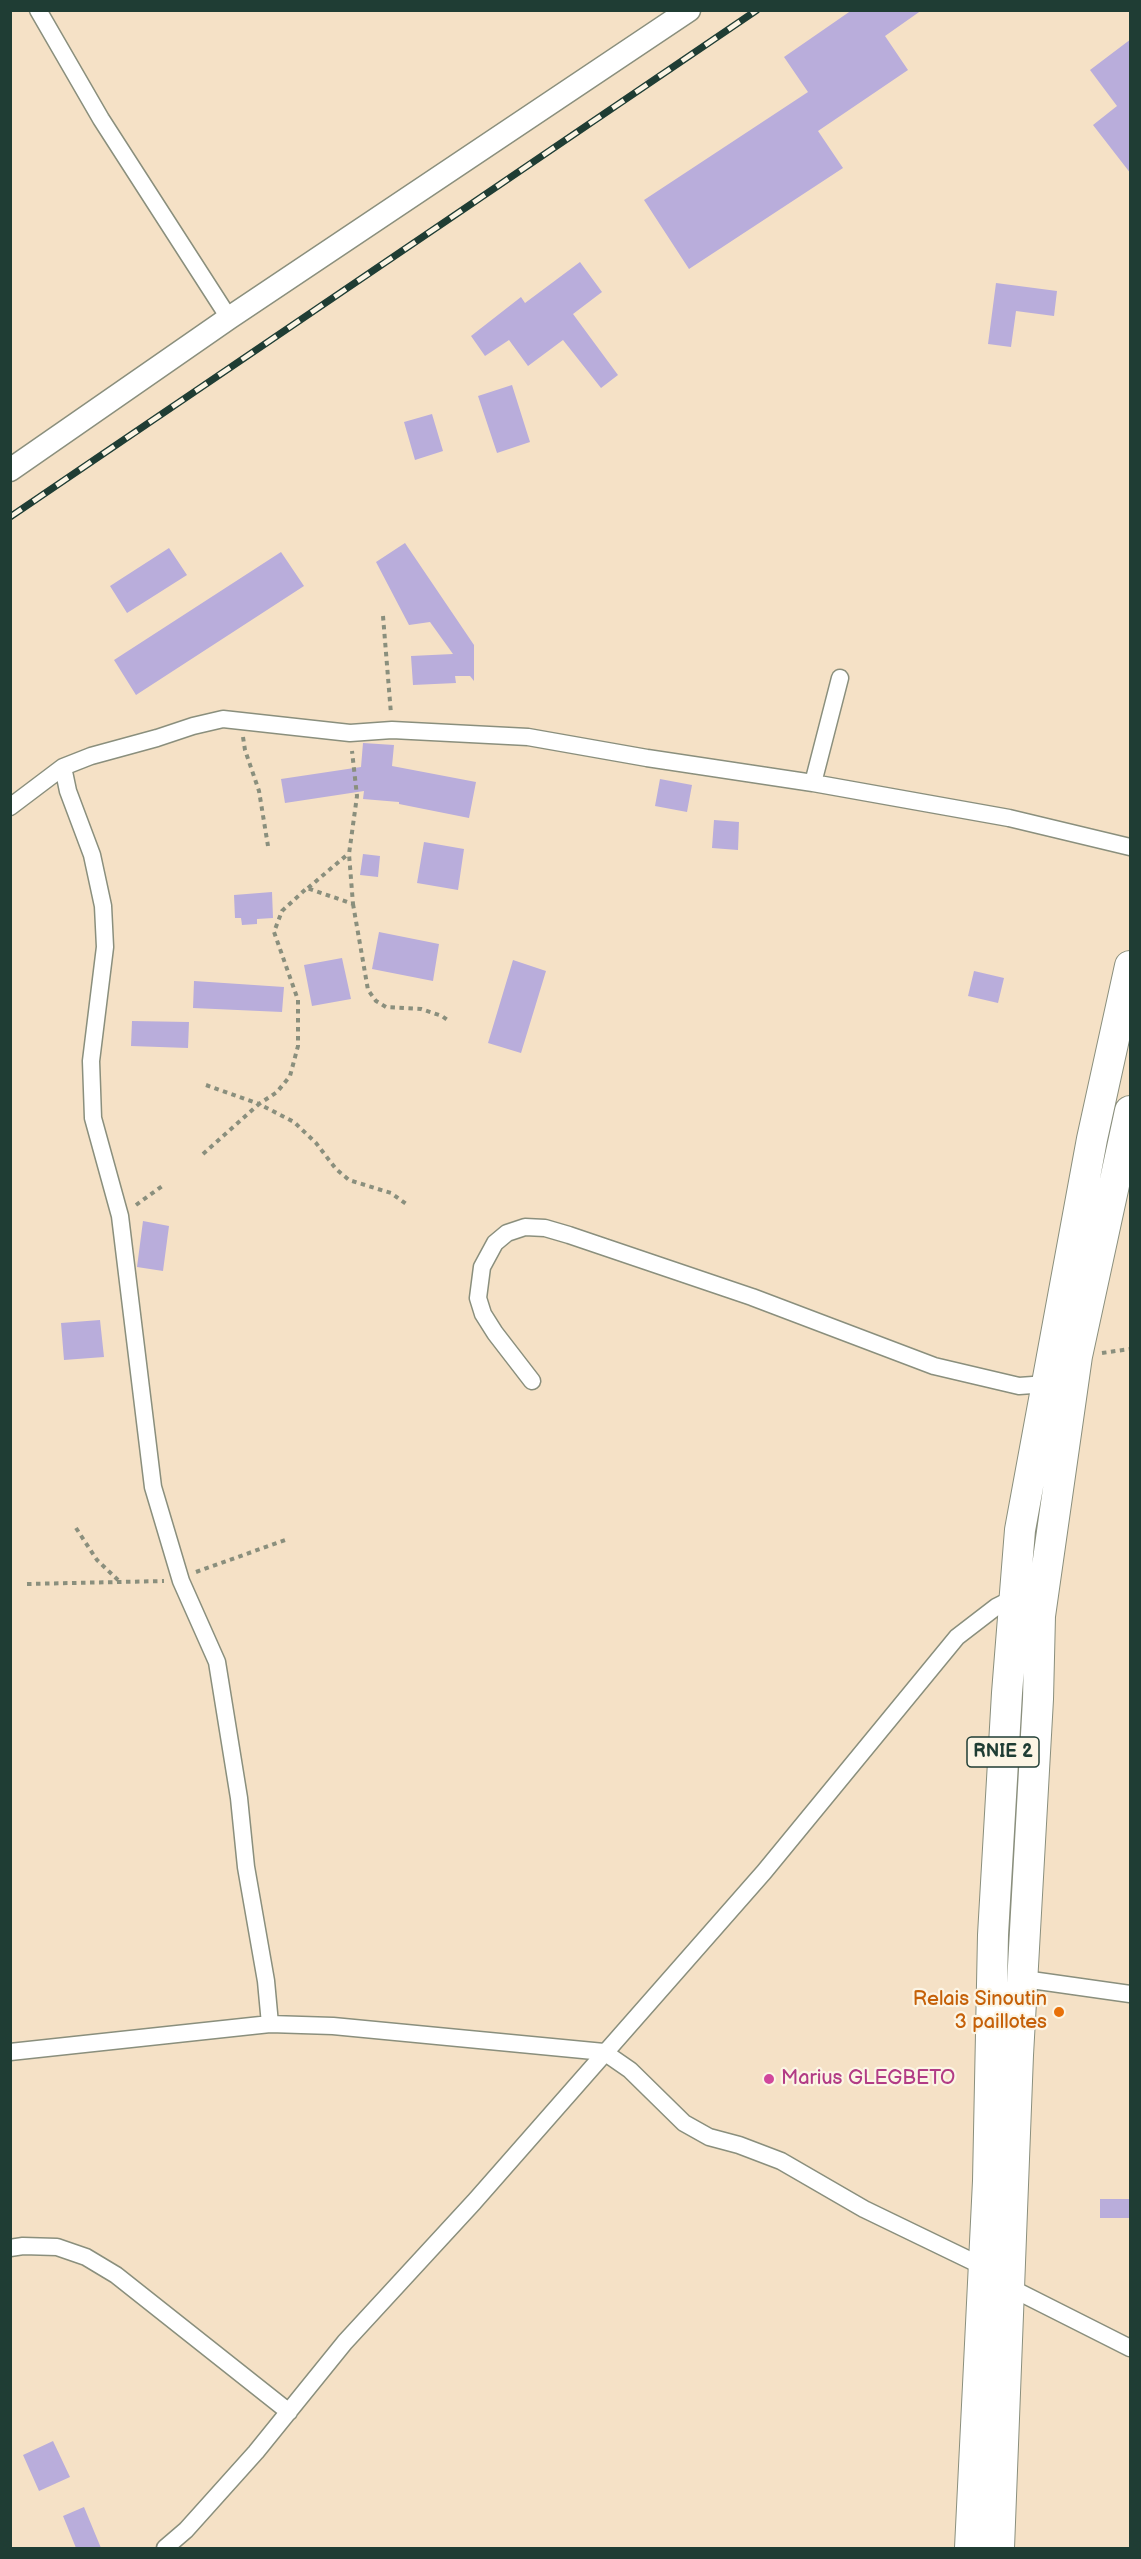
<!DOCTYPE html>
<html>
<head>
<meta charset="utf-8">
<style>
	body { margin:0 }
	#map { position:relative; width:1141px; height:2559px; overflow:hidden; background:#f5e1c6; font-family:"Balsamiq Sans",sans-serif }
	canvas { display:block }
	.frame { position:absolute; inset:0; border:12px solid #1f3d34; pointer-events:none }
</style>
</head>
<body>
<div id="map">
<canvas width="1141" height="2559"></canvas>
<div class="frame"></div>
</div>
<script>
const context = document.querySelector('canvas').getContext('2d');
context.lineJoin = 'round';
function fill(path, color) { context.fillStyle = color; context.fill(path, 'evenodd'); }
const shape = rows => new Path2D(rows.map(r => 'M' + r).join(''));
function stroke(path, color, width, dash) { context.strokeStyle = color; context.lineWidth = width; context.lineCap = dash ? 'butt' : 'round'; context.setLineDash(dash || []); context.stroke(path); }
function write(font, color, halo, rows, align = 'center') {
  context.font = font + ' "Balsamiq Sans",sans-serif'; context.lineWidth = 4.5; context.setLineDash([]); context.textBaseline = 'middle'; context.strokeStyle = halo; context.fillStyle = color; for (const [text, x, y, turn = 0] of rows) {
    context.save(); context.translate(x, y); context.rotate((+turn || 0) * Math.PI / 180); context.textAlign = isNaN(turn) ? turn : align; if (halo) context.strokeText(text, 0, 0); context.fillText(text, 0, 0); context.restore();
  }
}
fill(shape([
	[852,10,922,10,885,36,908,70,818,131,843,168,689,269,644,200,808,92,784,57],
	[1131,39,1131,174,1093,125,1117,106,1090,70],
	[580,262,602,292,573,314,618,375,601,388,563,340,528,366,509,340,485,356,471,336,521,297,525,303],
	[996,283,1057,291,1054,316,1016,311,1011,347,988,344],
	[512,385,530,442,497,453,478,396],
	[432,414,443,451,415,460,404,422],
	[405,543,474,645,474,681,470,676,455,676,456,683,413,685,411,656,453,654,430,622,409,625,376,562],
	[169,548,187,575,127,613,110,586],
	[281,552,304,586,136,695,114,660],
	[363,743,394,745,392,766,476,782,469,818,399,804,399,802,363,799,364,791,285,803,281,779,361,767],
	[660,779,692,785,687,812,655,806],
	[714,820,739,822,738,850,712,848],
	[424,842,464,849,458,890,417,883],
	[363,854,380,856,378,877,360,875],
	[272,892,273,918,257,919,257,924,242,925,241,918,235,918,234,895],
	[379,932,439,944,433,981,372,969],
	[342,958,351,999,312,1006,304,965],
	[513,960,546,971,521,1053,488,1043],
	[974,971,1004,978,998,1003,968,996],
	[194,981,284,987,282,1012,193,1008],
	[132,1021,189,1022,188,1048,131,1046],
	[143,1221,169,1226,163,1271,137,1267],
	[100,1320,104,1357,64,1360,61,1323],
	[1100,2199,1131,2199,1131,2218,1100,2218],
	[53,2441,70,2477,39,2491,23,2455],
	[84,2507,101,2548,76,2548,63,2516]
]), '#b9addb');
const street = shape([
	[38,10,101,119,229,318],
	[63,767,68,791,92,855,103,906,105,947,91,1061,93,1118,120,1216,153,1487,181,1581,217,1662,239,1798,246,1867,266,1981,270,2024],
	[813,783,840,678],
	[10,807,63,767,91,756,157,738,193,726,223,719,350,733,392,730,528,737,647,758,813,783,1009,818,1130,847],
	[532,1381,495,1333,483,1314,478,1298,482,1267,495,1243,507,1233,525,1227,545,1228,569,1235,752,1297,934,1366,1019,1386,1047,1384],
	[1024,1979,1130,1994],
	[10,2052,270,2024,333,2026,604,2052,630,2070,684,2123,709,2137,739,2145,781,2161,864,2209,984,2267],
	[10,2248,23,2246,57,2247,86,2257,116,2275,289,2412],
	[1009,2287,1130,2348],
	[165,2548,186,2530,256,2452,345,2342,474,2202,764,1872,957,1637,996,1607,1014,1598,1020,1597]
]);
const secondary = shape([
	[10,470,229,318,689,10]
]);
const highway = shape([
	[970,2548,988,2181,993,1935,1007,1693,1020,1530,1092,1139,1130,966],
	[999,2548,1018,2055,1038,1699,1040,1616,1077,1356,1130,1111]
]);
stroke(street, '#8a8f7d', 19);
stroke(secondary, '#8a8f7d', 25);
stroke(highway, '#8a8f7d', 32);
stroke(shape([
	[383,616,391,714],
	[243,737,245,750,259,791,268,846],
	[308,888,348,854],
	[353,904,368,990,376,1001,386,1007,421,1009,442,1016,450,1022],
	[206,1085,259,1104,277,1092,290,1076,298,1046,298,1000,274,932,282,911,307,888,353,904,349,854,357,796,352,751],
	[203,1154,259,1104,294,1122,316,1143,336,1169,349,1180,391,1193,409,1206],
	[136,1205,165,1184],
	[1102,1353,1130,1349],
	[76,1528,97,1560,118,1580],
	[196,1572,288,1539],
	[27,1584,164,1581]
]), '#8a8f7d', 4, [4.5, 4.5]);
stroke(street, '#fff', 16);
stroke(secondary, '#fff', 22);
stroke(highway, '#fff', 30);
const rail = shape([
	[10,517,757,10]
]);
stroke(rail, '#1f3d34', 7);
stroke(rail, '#fcf5e5', 4.5, [14]);
for (const [x, y, r, color] of [
	[1059,2012,6,"#e8710a"],
	[769,2079,6,"#d1479c"]
]) { const dot = new Path2D(); dot.arc(x, y, r, 0, 2 * Math.PI); context.fillStyle = color; context.fill(dot); stroke(dot, '#fcf5e5', 2); }
for (const [x, y, w] of [
	[1003,1752,72]
]) { const box = new Path2D(); box.roundRect(x - w / 2, y - 15, w, 30, 4.5); context.fillStyle = '#fcf5e5'; context.fill(box); stroke(box, '#1f3d34', 1.5); }
write('bold 18px', '#1f3d34', null, [
	["RNIE 2",1003,1752]
]);
write('20px', '#c56008', '#fcf5e5', [
	["Relais Sinoutin",1047,2000],
	["3 paillotes",1047,2023]
], 'right');
write('20px', '#b23c85', '#fcf5e5', [
	["Marius GLEGBETO",781,2079]
], 'left');
</script>
</body>
</html>
